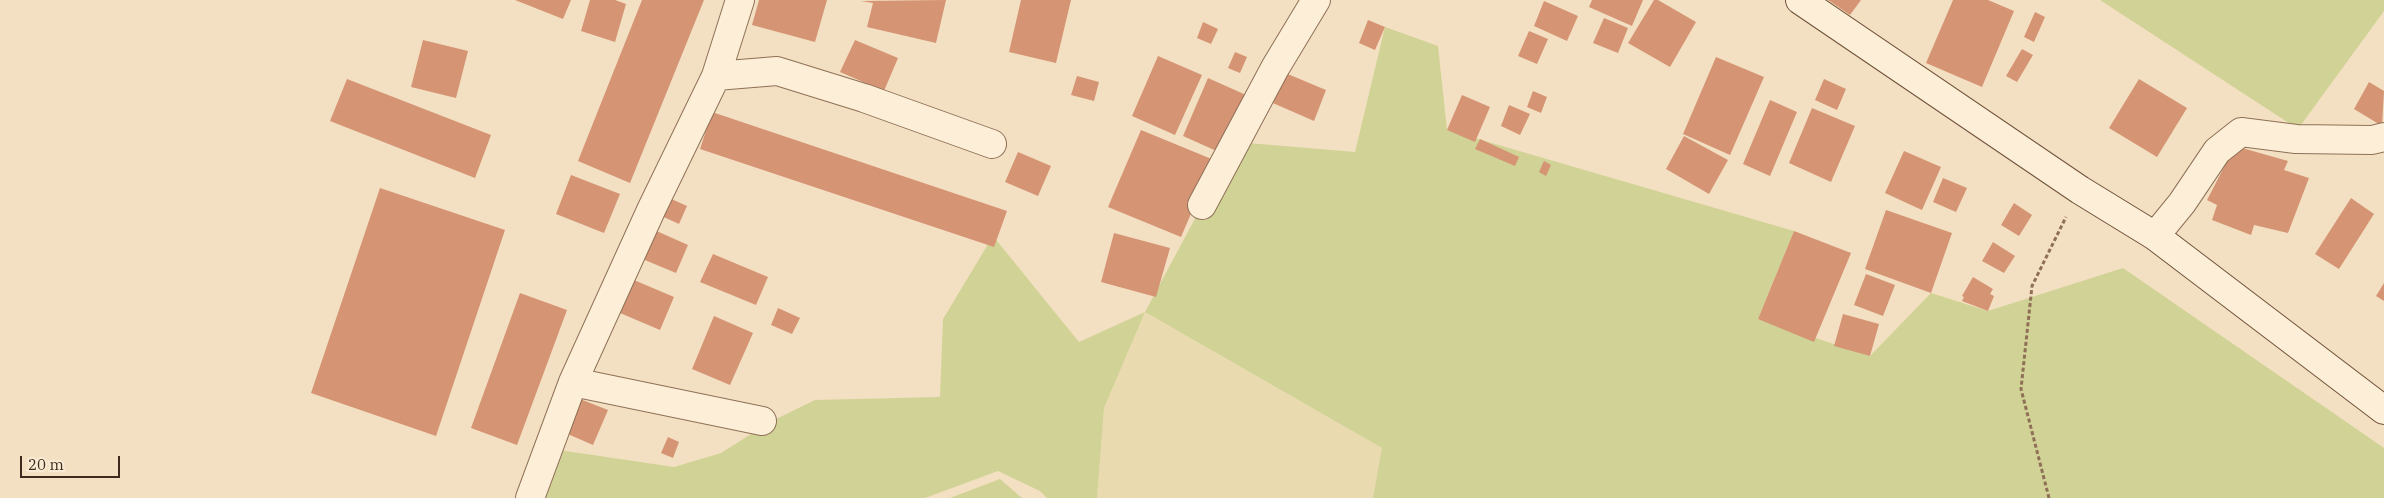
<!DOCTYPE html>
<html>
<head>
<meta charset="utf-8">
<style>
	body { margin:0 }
	#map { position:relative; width:2384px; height:498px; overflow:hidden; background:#f3e0c2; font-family:"IBM Plex Serif",serif }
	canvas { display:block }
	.scale { position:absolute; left:20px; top:456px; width:100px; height:22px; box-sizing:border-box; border:2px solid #3d2a1d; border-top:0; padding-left:6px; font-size:15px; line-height:18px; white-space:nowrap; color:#3d2a1d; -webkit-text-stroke:4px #f9ebd3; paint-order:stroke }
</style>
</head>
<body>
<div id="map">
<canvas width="2384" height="498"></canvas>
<div class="scale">20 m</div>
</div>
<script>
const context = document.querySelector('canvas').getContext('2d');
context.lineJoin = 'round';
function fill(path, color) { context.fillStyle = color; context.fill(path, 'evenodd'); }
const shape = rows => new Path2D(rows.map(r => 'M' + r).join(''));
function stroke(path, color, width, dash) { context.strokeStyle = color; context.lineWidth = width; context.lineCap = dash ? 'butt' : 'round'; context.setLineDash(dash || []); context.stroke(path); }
fill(shape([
	[1145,312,1382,448,1376,498,1097,498,1104,408]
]), '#e9daaf');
fill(shape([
	[2100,0,2384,0,2384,11,2298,129],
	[1385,27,1438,46,1447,130,1794,231,1758,319,1870,356,1931,293,1988,311,2123,268,2384,448,2384,498,1373,498,1382,448,1145,312,1104,408,1097,498,1047,498,1040,491,998,471,925,498,540,498,559,450,674,467,721,453,770,422,815,400,940,397,943,319,993,236,1079,342,1145,312,1236,142,1355,152],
	[1000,479,1022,498,950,498]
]), '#d1d295');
fill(shape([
	[515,0,571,0,563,19],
	[590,0,615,0,626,4,615,42,581,31],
	[642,0,704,0,630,183,578,161],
	[759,0,827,0,815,42,752,25],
	[946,0,936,43,867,27,873,3,861,1],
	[1021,0,1071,0,1056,63,1009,52],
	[1592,0,1643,0,1632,26,1589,7],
	[1654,0,1658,0,1696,22,1670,67,1628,43],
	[1828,0,1861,0,1850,15],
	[1953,0,1988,0,2014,11,1982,87,1926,63],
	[1544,1,1578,16,1567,41,1534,26],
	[2035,12,2045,17,2034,42,2024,37],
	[1604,18,1628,28,1618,53,1593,43],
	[1368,20,1385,27,1375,50,1359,43],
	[1203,22,1218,29,1211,44,1197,38],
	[1529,31,1548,39,1537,64,1518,56],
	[423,40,468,51,456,98,411,87],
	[855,40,898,58,884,91,840,72],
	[2022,49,2033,55,2017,82,2006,76],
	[1235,52,1247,57,1240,73,1228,68],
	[1158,56,1202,75,1175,135,1132,116],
	[1716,57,1764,77,1730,155,1683,134],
	[1278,70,1326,90,1314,121,1266,100],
	[1077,76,1099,82,1094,101,1071,95],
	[1208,78,1246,95,1221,153,1183,136],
	[347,79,491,135,475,178,330,121],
	[1824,79,1846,89,1837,110,1815,100],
	[2139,79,2187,108,2157,157,2109,128],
	[2369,82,2384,91,2382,126,2354,109],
	[1533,91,1547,97,1541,113,1527,107],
	[1462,95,1490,107,1475,142,1447,130],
	[1770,100,1797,112,1770,176,1743,164],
	[1509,105,1530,114,1520,135,1501,126],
	[1812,108,1855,126,1831,182,1789,163],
	[712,112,1007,211,994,247,700,149],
	[1141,130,1214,160,1181,237,1108,207],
	[1684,136,1728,160,1709,194,1666,169],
	[1480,139,1519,157,1515,166,1475,149],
	[2235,146,2288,161,2284,170,2309,178,2288,233,2254,225,2251,235,2212,220,2217,205,2207,200],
	[1904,151,1941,167,1922,210,1885,193],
	[1018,152,1051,166,1038,196,1005,182],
	[1544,161,1551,165,1546,176,1539,172],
	[571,175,620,194,604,233,556,214],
	[1943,178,1967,188,1956,212,1933,202],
	[380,188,505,230,436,436,311,393],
	[665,196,687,206,679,224,657,214],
	[2351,198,2374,214,2339,269,2315,254],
	[2014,203,2032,215,2019,236,2001,225],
	[1886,210,1952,233,1931,293,1865,269],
	[652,229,688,245,676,273,640,258],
	[1794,231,1851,253,1814,342,1758,319],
	[1114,233,1170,248,1156,297,1101,282],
	[1993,242,2015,256,2004,273,1982,261],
	[713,254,768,277,756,305,700,282],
	[1866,274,1895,285,1883,316,1854,305],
	[1973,277,1993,289,1990,294,1994,296,1988,311,1962,301,1964,297,1962,296],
	[634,280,674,297,660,330,620,313],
	[2384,283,2384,301,2376,296],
	[520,293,567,310,517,445,471,428],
	[778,308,800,318,792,334,771,325],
	[1843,314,1879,324,1870,356,1834,346],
	[714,316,753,333,730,385,692,369],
	[575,397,608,410,593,445,561,431],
	[668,437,679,442,673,458,661,453]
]), '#d59474');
const minor = shape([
	[716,76,777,71,864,98,992,144],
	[1202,205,1275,68,1316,0],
	[2155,236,2182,203,2217,151,2241,132,2296,139,2372,140,2384,137],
	[573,382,762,421],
	[530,498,573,382,652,208,716,76,740,0]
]);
const secondary = shape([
	[1800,0,2080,190,2155,236,2384,410]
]);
stroke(minor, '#8f7057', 30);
stroke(secondary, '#71513a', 30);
stroke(shape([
	[2049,498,2021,389,2032,286,2066,217]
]), '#8f7057', 3, [4, 2.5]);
stroke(minor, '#fceed7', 28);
stroke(secondary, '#fceed7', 28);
</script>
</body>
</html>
